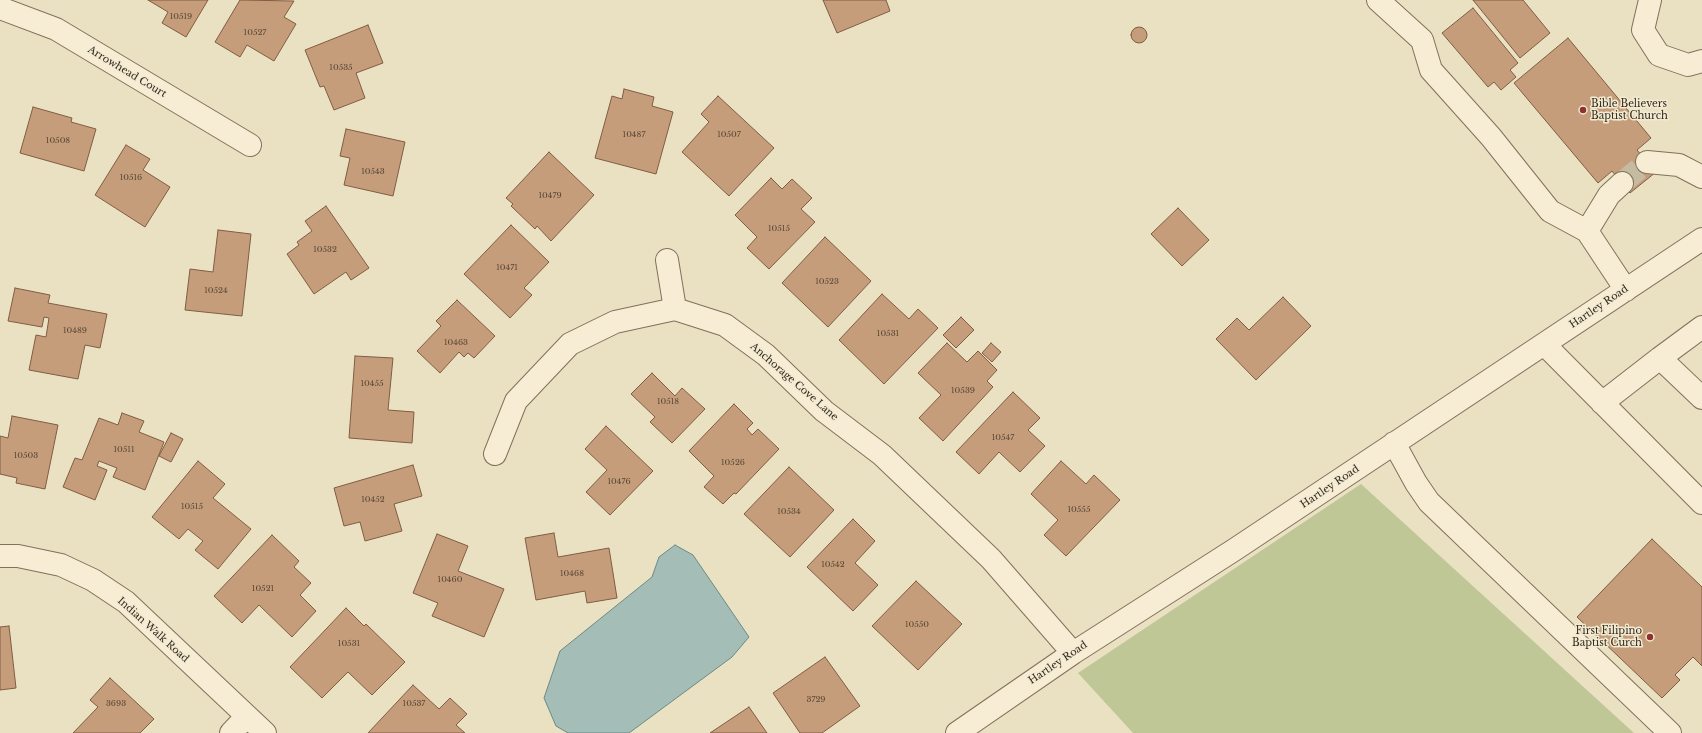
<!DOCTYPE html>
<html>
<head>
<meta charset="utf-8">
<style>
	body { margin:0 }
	canvas { display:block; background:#eae0c2 }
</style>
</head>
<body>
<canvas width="1702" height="733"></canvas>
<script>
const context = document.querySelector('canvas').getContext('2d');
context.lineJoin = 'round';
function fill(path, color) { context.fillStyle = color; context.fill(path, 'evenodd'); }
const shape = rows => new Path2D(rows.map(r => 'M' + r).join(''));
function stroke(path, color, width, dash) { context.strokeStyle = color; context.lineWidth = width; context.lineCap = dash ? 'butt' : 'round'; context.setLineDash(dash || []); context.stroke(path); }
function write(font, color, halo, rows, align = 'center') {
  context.font = font + ' "Libre Baskerville",serif'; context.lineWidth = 3; context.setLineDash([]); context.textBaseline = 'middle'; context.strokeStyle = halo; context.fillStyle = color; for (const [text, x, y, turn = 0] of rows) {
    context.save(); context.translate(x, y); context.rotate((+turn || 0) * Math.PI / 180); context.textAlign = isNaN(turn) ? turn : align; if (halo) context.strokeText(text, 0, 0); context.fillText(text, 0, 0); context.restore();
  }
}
fill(shape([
	[1361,484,1634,733,1133,733,1078,673]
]), '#c0c797');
const water = shape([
	[675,545,693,555,749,637,732,657,629,733,568,733,556,726,544,698,560,651,652,577,659,557,675,545]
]);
fill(water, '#a4bdb7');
stroke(water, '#6c8a84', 1);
const building = shape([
	[148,0,208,0,186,37,162,23,168,12,148,0],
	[240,0,294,1,284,17,296,24,274,61,247,45,240,57,215,42,240,0],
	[823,0,886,0,890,11,837,33,823,0],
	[1473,0,1523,0,1550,33,1520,58,1473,0],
	[1473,8,1518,63,1510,70,1516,77,1501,90,1494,82,1488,87,1442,33,1473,8],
	[368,25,383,63,356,73,365,98,334,110,324,86,320,87,305,50,368,25],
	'1131 35a8 8 0 1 1 16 0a8 8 0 1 1-16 0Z',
	[1568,38,1651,138,1637,150,1656,172,1630,193,1612,171,1598,183,1514,83,1568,38],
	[624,89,654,97,652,106,673,112,656,174,595,158,612,96,622,99,624,89],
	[718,96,774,148,729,196,682,152,709,122,701,114,718,96],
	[33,107,72,118,71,122,96,129,84,171,20,153,33,107],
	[346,129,405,142,393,196,344,185,350,158,340,156,346,129],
	[126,145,150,159,143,170,170,187,145,227,95,195,126,145],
	[549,152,594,195,551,241,537,226,535,229,511,206,513,204,506,198,549,152],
	[771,178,782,189,792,179,812,198,801,209,815,222,769,269,747,248,757,237,735,215,771,178],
	[326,206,369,268,351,280,346,272,314,294,287,254,299,245,297,242,312,231,305,221,326,206],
	[1178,208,1209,240,1182,266,1151,234,1178,208],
	[511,225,549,262,524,288,532,295,510,318,464,274,511,225],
	[218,230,251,234,242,316,185,310,190,269,213,272,218,230],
	[825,237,871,281,828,327,782,283,825,237],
	[15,288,50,295,48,303,107,314,100,348,85,345,78,379,29,370,36,335,46,337,49,318,44,317,42,327,8,321,15,288],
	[882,294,909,319,918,309,938,328,884,384,839,340,882,294],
	[1283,297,1311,326,1256,380,1216,339,1237,318,1249,330,1283,297],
	[457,300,495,336,474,358,468,353,464,357,459,352,440,373,417,351,441,326,436,321,457,300],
	[961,317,974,330,956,348,943,335,961,317],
	[947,343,967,362,978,351,997,370,987,381,993,387,943,441,919,418,941,395,918,373,947,343],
	[991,343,1001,352,992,362,982,353,991,343],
	[355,356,393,358,388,410,414,412,412,443,349,438,355,356],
	[652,373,675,396,682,388,705,409,672,443,650,422,655,417,631,394,652,373],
	[1013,392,1040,418,1028,430,1045,446,1020,472,999,452,979,474,956,452,1013,392],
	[734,404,753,423,747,429,752,435,758,429,779,449,736,494,734,493,723,504,704,487,714,476,689,451,734,404],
	[122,413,144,421,139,432,164,442,145,490,113,477,117,468,99,461,97,466,107,470,95,500,63,487,75,458,82,460,99,418,118,425,122,413],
	[12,416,58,425,45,489,16,483,17,478,0,474,0,436,8,438,12,416],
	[606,426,653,471,610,515,586,492,607,470,585,449,606,426],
	[171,433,183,439,171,462,159,456,171,433],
	[198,461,225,484,213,498,251,529,218,569,195,550,203,541,188,529,179,539,152,517,198,461],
	[1061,461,1086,484,1094,475,1120,500,1066,556,1044,535,1058,520,1031,494,1061,461],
	[413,465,422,496,394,504,402,531,365,541,360,522,344,526,334,488,413,465],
	[789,467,834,510,790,557,744,514,789,467],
	[853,519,875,541,855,563,878,585,853,611,807,567,853,519],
	[554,533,558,557,609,548,617,598,587,603,585,591,536,600,525,538,554,533],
	[437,534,468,546,458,571,504,589,484,637,432,616,438,603,413,593,437,534],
	[272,535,299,561,294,567,311,583,300,595,316,611,292,637,259,605,242,623,214,596,272,535],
	[1652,539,1702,587,1702,666,1693,657,1675,675,1680,680,1662,698,1577,617,1652,539],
	[916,581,962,624,918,670,872,626,916,581],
	[346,608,364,626,366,624,405,662,372,695,348,672,322,698,290,667,346,608],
	[9,626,16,688,0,690,0,627,9,626],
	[825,657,860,706,822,733,800,733,773,693,825,657],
	[110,678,154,719,140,733,73,733,98,707,90,700,110,678],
	[413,685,439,709,450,698,467,714,456,725,465,733,368,733,413,685],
	[749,707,767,733,710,733,749,707]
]);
fill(building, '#c59d7a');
stroke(building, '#805d42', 1);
stroke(shape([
	[1622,183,1647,162]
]), '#c5bba1', 22, [22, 11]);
const minor = shape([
	[1378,0,1422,40,1431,70,1491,137,1550,211,1587,231,1626,290],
	[1650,0,1643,30,1659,55,1688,65,1702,61],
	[0,8,56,29,250,145],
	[1647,162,1679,165,1702,177],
	[1587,231,1609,195,1622,183],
	[667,260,675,309],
	[1544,344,1702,503],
	[1660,358,1702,327],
	[1602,403,1660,358,1702,398],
	[1394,443,1416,483,1429,502,1670,733],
	[495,454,516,401,570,344,615,322,675,309,725,325,766,355,824,411,882,455,991,559,1073,653],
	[0,556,18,556,61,565,93,580,126,602,265,733],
	[231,733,247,716],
	[957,733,1073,653,1234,550,1702,239]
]);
stroke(minor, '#82715b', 24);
stroke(minor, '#f6edd4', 22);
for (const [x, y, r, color] of [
	[1583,110,4,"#8d322f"],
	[1650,637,4,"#8d322f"]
]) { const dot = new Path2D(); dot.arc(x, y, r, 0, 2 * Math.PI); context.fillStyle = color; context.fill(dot); stroke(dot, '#f2ead1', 1.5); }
write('8px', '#584635', null, [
	["10519",181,17],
	["10527",255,33],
	["10535",341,68],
	["10487",634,135],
	["10507",729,135],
	["10508",58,141],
	["10543",373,172],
	["10516",131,178],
	["10479",550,196],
	["10515",779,229],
	["10532",325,250],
	["10471",507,268],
	["10523",827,282],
	["10524",216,291],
	["10489",75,331],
	["10531",888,334],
	["10463",456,343],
	["10455",372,384],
	["10539",963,391],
	["10518",668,402],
	["10547",1003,438],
	["10511",124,450],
	["10503",26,456],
	["10526",733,463],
	["10476",619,482],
	["10452",373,500],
	["10515",192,507],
	["10555",1079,510],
	["10534",789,512],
	["10542",833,565],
	["10468",572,574],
	["10460",450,580],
	["10521",263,589],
	["10550",917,625],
	["10531",349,644],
	["3729",816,700],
	["3693",116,704],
	["10537",414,704]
]);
write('10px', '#33291e', '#f2ead1', [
	["Arrowhead Court",127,72,31],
	["Hartley Road",1599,307,-34],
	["Anchorage Cove Lane",794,382,41],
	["Hartley Road",1330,487,-34],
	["Indian Walk Road",153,630,42],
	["Hartley Road",1058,663,-34]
]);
write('10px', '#33291e', '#f2ead1', [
	["Bible Believers",1591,104],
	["Baptist Church",1591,116],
	["First Filipino",1642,631,"right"],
	["Baptist Curch",1642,643,"right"]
], 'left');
</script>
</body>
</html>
